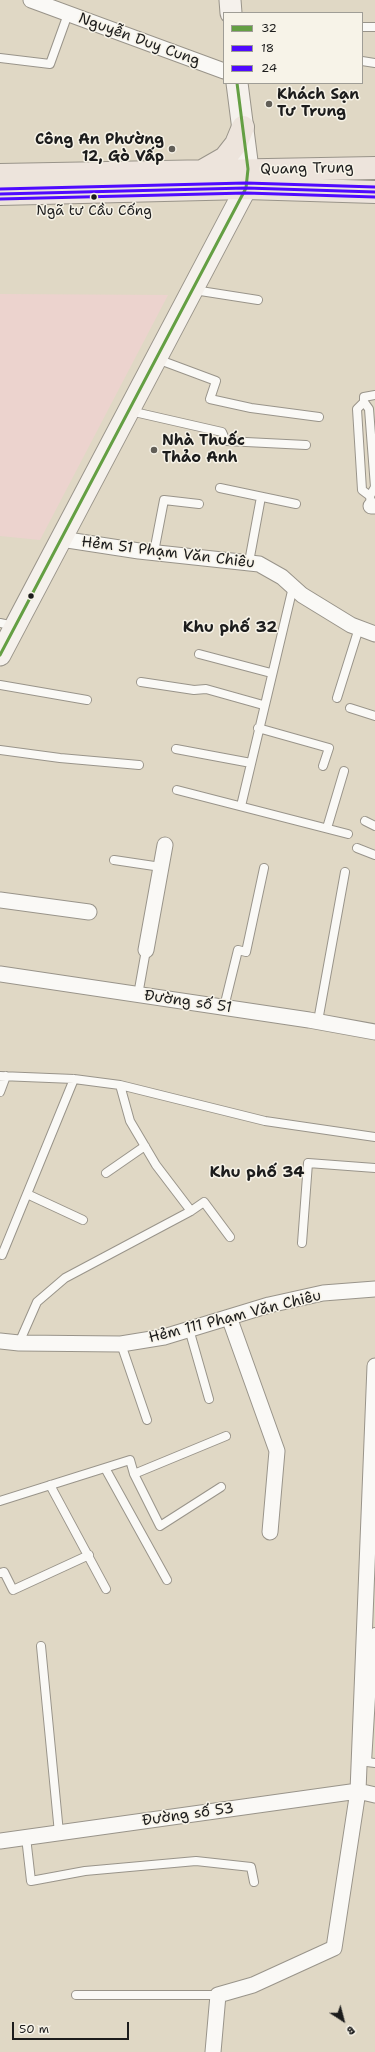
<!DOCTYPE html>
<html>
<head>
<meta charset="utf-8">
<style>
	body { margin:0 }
	#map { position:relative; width:375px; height:2052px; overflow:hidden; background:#e0d8c5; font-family:"Shantell Sans",sans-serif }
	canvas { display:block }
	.legend { position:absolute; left:223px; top:12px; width:140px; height:72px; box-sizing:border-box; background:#f7f3e8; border:1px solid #9f9d96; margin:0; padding:5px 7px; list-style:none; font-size:12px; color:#1c1c1c }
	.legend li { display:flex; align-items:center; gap:8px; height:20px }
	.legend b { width:20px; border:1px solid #9f9d96 }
	.north { position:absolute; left:323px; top:2000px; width:40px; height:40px; -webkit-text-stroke:3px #f7f3e8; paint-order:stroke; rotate:144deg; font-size:11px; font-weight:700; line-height:16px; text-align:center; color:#1c1c1c }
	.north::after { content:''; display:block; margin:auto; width:14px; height:18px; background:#1c1c1c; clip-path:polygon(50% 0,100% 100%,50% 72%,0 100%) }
	.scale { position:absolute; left:12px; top:2022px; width:117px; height:18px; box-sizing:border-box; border:2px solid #1c1c1c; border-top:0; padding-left:5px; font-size:12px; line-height:14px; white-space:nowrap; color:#1c1c1c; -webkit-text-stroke:3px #f7f3e8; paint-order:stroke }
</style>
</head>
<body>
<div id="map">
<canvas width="375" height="2052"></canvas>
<ul class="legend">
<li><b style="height:5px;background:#649f43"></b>32</li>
<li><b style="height:5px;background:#4f0aff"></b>18</li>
<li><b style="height:5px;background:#4f0aff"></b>24</li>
</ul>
<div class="north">B</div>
<div class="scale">50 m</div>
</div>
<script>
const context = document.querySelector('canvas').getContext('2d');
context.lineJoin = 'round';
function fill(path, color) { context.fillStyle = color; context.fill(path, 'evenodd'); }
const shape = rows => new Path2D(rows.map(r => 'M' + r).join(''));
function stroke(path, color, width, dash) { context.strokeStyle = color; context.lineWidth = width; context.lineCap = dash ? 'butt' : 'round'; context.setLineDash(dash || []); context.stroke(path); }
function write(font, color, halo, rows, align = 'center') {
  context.font = font + ' "Shantell Sans",sans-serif'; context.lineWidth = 3; context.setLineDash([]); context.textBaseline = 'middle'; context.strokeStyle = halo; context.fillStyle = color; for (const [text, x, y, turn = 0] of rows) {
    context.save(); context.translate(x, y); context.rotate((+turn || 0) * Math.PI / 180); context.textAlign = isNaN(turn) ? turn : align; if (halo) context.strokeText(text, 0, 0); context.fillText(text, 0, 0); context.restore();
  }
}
fill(shape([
	[0,294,168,295,40,540,0,536]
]), '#ecd3ce');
const service = shape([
	[362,27,374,27],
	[0,58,50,64,68,14],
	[362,61,375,63],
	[194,290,258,300],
	[157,359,216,381,210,399,251,408,319,417],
	[364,402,357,409,362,490,370,496],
	[130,411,222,432,226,441,306,445],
	[220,488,296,504],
	[371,506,370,496,375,487,369,409,364,402,364,397,375,395],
	[154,552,164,500,199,504],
	[249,562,261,497],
	[0,623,14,626],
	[199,654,271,673],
	[141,682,194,690,206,689,263,705],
	[0,685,87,700],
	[337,698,359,628],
	[350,708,375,716],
	[258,728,329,748,323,766],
	[176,749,251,763],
	[0,750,60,758,139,765],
	[177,790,348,834],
	[241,806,293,587],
	[365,821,375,826],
	[327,828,344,771],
	[357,848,375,855],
	[114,860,161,867],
	[138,995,146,950],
	[224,1007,238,950,246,952,264,868],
	[318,1021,345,872],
	[0,1076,74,1079,120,1085,130,1121,156,1165,191,1211],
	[120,1085,265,1121,375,1137],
	[0,1092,6,1076],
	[106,1173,145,1146],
	[27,1194,83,1220],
	[302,1243,308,1163,375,1168],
	[2,1255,74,1079],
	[189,1329,209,1399],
	[19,1343,37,1302,65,1278,191,1211,204,1202,230,1237],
	[121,1344,147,1420],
	[105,1468,167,1580],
	[134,1474,226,1436],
	[50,1485,106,1589],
	[0,1501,130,1460,134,1474,160,1526,221,1487],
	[0,1573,4,1572,13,1590,89,1555],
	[375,1632,367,1762,375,1763],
	[41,1646,59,1833],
	[26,1837,31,1881,85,1871,196,1861,251,1867,254,1882],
	[76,1995,218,1995]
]);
const minor = shape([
	[31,0,224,71],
	[371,506,375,506],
	[61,539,139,551,259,564,282,577,302,595,351,625,375,634],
	[0,900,89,912],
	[146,950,165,845],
	[0,974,309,1020,375,1032],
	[229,1317,277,1451,270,1532],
	[0,1341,19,1343,121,1344,164,1337,269,1305,323,1293,375,1289],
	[0,1841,358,1791,375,1795],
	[213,2052,218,1995,253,1985,334,1948,358,1791,375,1366]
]);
const secondary = shape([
	[230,0,231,13],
	[0,655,246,188,248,169,237,83]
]);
const primary = shape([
	[204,170,225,158,236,144,243,127],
	[0,175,375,168],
	[0,194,246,188,375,192]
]);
stroke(service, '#99948a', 10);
stroke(minor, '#99948a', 17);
stroke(secondary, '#99948a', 23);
stroke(primary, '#99948a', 24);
stroke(service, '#faf9f6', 8);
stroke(minor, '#faf9f6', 15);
stroke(secondary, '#f5f1ec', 21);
stroke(primary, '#ede4dc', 22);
stroke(shape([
	[0,655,246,188,248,169,237,83]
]), '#649f43', 3);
stroke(shape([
	[0,194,246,188,375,192]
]), '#4f0aff', 3);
stroke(shape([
	[0,199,246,193,375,197]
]), '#4f0aff', 3);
stroke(shape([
	[0,189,246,183,375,187]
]), '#4f0aff', 3);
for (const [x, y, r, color] of [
	[269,104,4,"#615e57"],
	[172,149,4,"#615e57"],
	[94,197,3.5,"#1c1c1c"],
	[154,450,4,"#615e57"],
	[31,596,3.5,"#1c1c1c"]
]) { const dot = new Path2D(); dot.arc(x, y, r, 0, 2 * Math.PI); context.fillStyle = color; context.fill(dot); stroke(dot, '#f7f3e8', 1.5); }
write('14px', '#1c1c1c', '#f7f3e8', [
	["Ngã tư Cầu Cống",94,211]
]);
write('15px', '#1c1c1c', '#f7f3e8', [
	["Nguyễn Duy Cung",139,40,20],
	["Quang Trung",307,169,-1],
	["Hẻm 51 Phạm Văn Chiêu",168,553,7],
	["Đường số 51",188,1002,8],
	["Hẻm 111 Phạm Văn Chiêu",235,1317,-14],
	["Đường số 53",188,1815,-8]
]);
write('bold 15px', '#1c1c1c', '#f7f3e8', [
	["Khách Sạn",277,95],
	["Tư Trung",277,112],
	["Công An Phường",164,140,"right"],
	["12, Gò Vấp",164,157,"right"],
	["Nhà Thuốc",162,441],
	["Thảo Anh",162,458]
], 'left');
write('bold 16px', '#1c1c1c', '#f7f3e8', [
	["Khu phố 32",230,628],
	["Khu phố 34",257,1173]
]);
</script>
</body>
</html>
